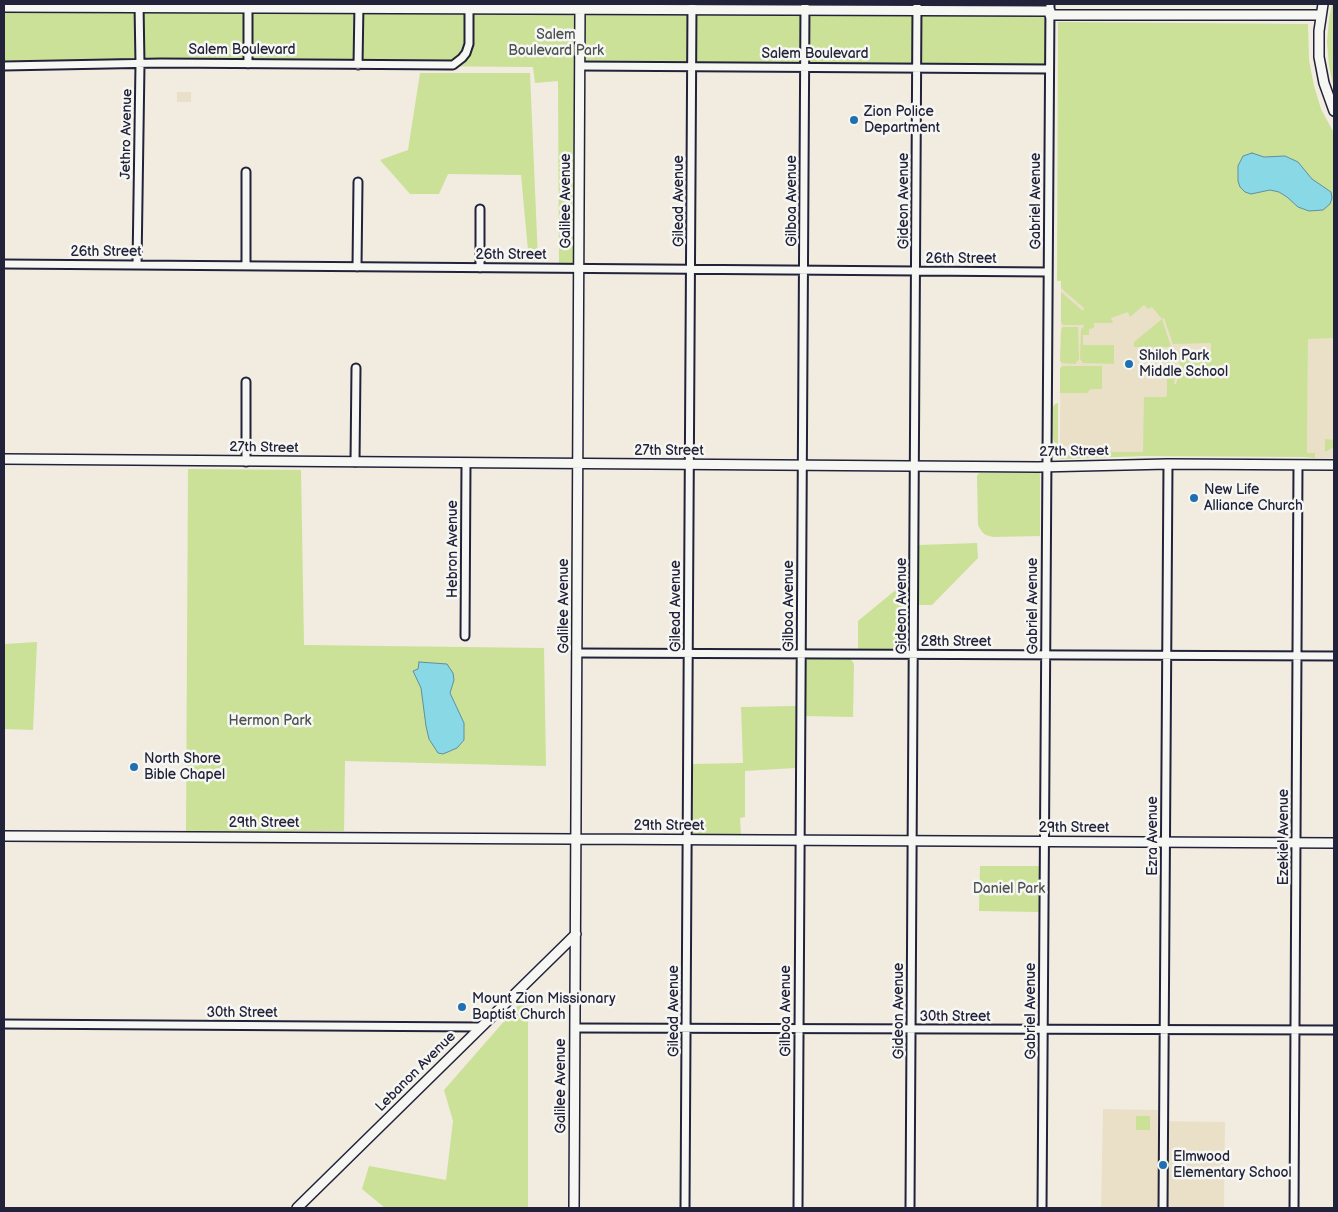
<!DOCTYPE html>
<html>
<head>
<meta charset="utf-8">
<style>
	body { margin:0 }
	#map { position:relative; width:1338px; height:1212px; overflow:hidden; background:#f1ecdf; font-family:"Balsamiq Sans",sans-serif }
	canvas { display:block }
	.frame { position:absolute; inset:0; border:5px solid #22223b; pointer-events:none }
</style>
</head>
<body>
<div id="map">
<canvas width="1338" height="1212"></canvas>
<div class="frame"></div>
</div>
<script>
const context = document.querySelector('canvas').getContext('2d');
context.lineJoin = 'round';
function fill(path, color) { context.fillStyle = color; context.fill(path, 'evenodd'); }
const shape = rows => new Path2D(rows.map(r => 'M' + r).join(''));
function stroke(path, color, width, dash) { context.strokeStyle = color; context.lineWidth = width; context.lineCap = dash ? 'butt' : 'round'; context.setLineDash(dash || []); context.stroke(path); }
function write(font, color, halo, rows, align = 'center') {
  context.font = font + ' "Balsamiq Sans",sans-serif'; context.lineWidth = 5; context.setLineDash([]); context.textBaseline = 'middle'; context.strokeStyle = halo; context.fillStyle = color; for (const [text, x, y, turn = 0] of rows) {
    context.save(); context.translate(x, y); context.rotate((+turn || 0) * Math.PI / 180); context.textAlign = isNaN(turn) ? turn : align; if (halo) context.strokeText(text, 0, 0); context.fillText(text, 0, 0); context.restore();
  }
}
fill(shape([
	[177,92,191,92,191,102,177,102],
	[1061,281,1170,282,1211,343,1211,351,1198,368,1178,368,1176,384,1167,396,1164,397,1143,452,1060,452],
	[1308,338,1334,338,1334,458,1315,458,1315,453,1307,453],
	[1103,1109,1158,1110,1158,1121,1225,1122,1224,1208,1101,1208]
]), '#eae0c8');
fill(shape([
	[1077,4,1312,4,1312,5],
	[1332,4,1334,4,1334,89,1329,66,1327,42,1329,20],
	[4,7,1050,11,1049,69,580,66,579,269,559,268,558,81,535,83,533,67,140,64,4,66],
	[1058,22,1308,24,1309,60,1314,86,1321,109,1334,133,1334,338,1308,339,1307,453,1315,453,1315,458,1303,457,1145,456,1060,459,1060,452,1143,452,1144,397,1164,397,1167,396,1167,355,1158,354,1158,352,1149,352,1149,350,1172,350,1175,363,1174,384,1176,384,1177,380,1178,368,1180,367,1179,351,1211,350,1211,343,1173,344,1164,318,1162,319,1171,347,1134,347,1134,342,1162,319,1152,307,1148,309,1144,305,1130,317,1128,312,1111,318,1113,323,1094,323,1094,328,1089,329,1089,335,1083,335,1083,345,1114,345,1114,364,1083,363,1080,359,1081,329,1083,328,1084,325,1063,325,1061,322,1061,292,1083,311,1084,308,1061,288,1061,281,1057,281],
	[420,73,530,73,538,260,529,261,521,175,448,174,439,194,410,194,380,160,408,150],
	[1063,327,1078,327,1079,359,1075,364,1063,363,1060,361,1061,330],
	[1063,366,1102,366,1102,389,1091,389,1087,393,1060,393,1060,368],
	[1058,403,1058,444,1054,442,1053,438,1053,407,1055,404],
	[1325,439,1334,440,1334,447,1325,452],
	[188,469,301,470,304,645,544,648,546,766,345,761,344,831,186,831],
	[979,473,1040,473,1040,536,993,537,986,535,982,532,978,525,977,476],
	[977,543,978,558,932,605,918,605,919,545],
	[909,579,908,645,905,649,858,649,858,621],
	[37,642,33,730,4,729,4,644],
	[809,658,850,658,854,664,853,717,804,716,805,661],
	[796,706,795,768,745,771,745,817,740,818,741,836,697,836,693,833,693,764,743,763,741,707],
	[980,866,1039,866,1039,912,979,911],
	[528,994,528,1208,385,1208,362,1189,369,1166,446,1180,453,1121,444,1090],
	[1136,1116,1150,1116,1150,1130,1136,1130]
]), '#cae197');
const water = shape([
	[1252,153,1264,157,1285,156,1298,162,1312,179,1331,192,1332,198,1330,204,1323,210,1309,211,1298,207,1287,197,1279,192,1270,190,1251,194,1245,192,1240,187,1238,181,1238,166,1243,156,1252,153],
	[419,662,447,664,453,673,454,680,450,693,464,723,464,740,457,748,443,754,438,753,429,739,426,726,421,688,413,671,418,669,419,662]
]);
fill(water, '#89d8e6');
stroke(water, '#608fa2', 1);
const minor = shape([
	[248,64,248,4],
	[358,65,359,4],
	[4,66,161,63,453,65,462,58,466,53,469,44,469,4],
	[580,66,1049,69],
	[480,209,480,268],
	[4,264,1048,272],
	[137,265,140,64,139,4],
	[246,266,246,172],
	[357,267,358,182],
	[246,382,246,462],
	[355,462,356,368],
	[465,636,466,463],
	[577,653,1334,656],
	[4,1024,481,1027],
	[575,1028,1334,1030],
	[685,1208,692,4],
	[798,1208,805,4],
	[910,1208,917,4],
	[1042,1208,1050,4],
	[1163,1208,1168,464],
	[1294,1208,1298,465]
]);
const tertiary = shape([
	[1323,4,1319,31,1319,57,1324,83,1334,111],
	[4,7,1050,11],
	[1050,15,1321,15],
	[4,459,1038,467,1168,464,1334,465],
	[4,836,1334,843],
	[297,1208,576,934],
	[574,1208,580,4]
]);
stroke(minor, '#22223b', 11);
stroke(tertiary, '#22223b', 12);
stroke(minor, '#f6f6f2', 7);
stroke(tertiary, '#f6f6f2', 9);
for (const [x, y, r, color] of [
	[854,120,5,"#1f6fb2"],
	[1129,364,5,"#1f6fb2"],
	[1194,498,5,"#1f6fb2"],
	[134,767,5,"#1f6fb2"],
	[462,1007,5,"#1f6fb2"],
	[1163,1165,5,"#1f6fb2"]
]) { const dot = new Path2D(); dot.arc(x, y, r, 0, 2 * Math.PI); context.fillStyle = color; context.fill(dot); stroke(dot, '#f6f6f2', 2); }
write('14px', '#4c5252', '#f6f6f2', [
	["Salem",556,35],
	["Boulevard Park",556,51],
	["Hermon Park",270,721],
	["Daniel Park",1009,889]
]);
write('14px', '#22223b', '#f6f6f2', [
	["Salem Boulevard",242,50],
	["Salem Boulevard",815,54],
	["Jethro Avenue",127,134,-89],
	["Galilee Avenue",566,201,-90],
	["Gilead Avenue",679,201,-90],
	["Gilboa Avenue",792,201,-90],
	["Gideon Avenue",904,201,-90],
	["Gabriel Avenue",1036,201,-90],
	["26th Street",106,252],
	["26th Street",511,255],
	["26th Street",961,259],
	["27th Street",264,448,1],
	["27th Street",669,451],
	["27th Street",1074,452,-1],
	["Hebron Avenue",453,549,-90],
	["Galilee Avenue",564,606,-90],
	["Gilead Avenue",676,606,-90],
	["Gilboa Avenue",789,606,-90],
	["Gideon Avenue",902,606,-90],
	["Gabriel Avenue",1033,606,-90],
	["28th Street",956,642],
	["29th Street",264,823],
	["29th Street",669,826],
	["29th Street",1074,828],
	["Ezra Avenue",1153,836,-90],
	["Ezekiel Avenue",1284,837,-90],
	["Gilead Avenue",674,1011,-90],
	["Gilboa Avenue",786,1011,-90],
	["Gideon Avenue",899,1011,-90],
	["Gabriel Avenue",1031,1011,-90],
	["30th Street",242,1013],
	["30th Street",955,1017],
	["Lebanon Avenue",416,1072,-45],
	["Galilee Avenue",561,1086,-90]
]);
write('14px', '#22223b', '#f6f6f2', [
	["Zion Police",864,112],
	["Department",864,128],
	["Shiloh Park",1139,356],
	["Middle School",1139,372],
	["New Life",1204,490],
	["Alliance Church",1204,506],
	["North Shore",144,759],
	["Bible Chapel",144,775],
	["Mount Zion Missionary",472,999],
	["Baptist Church",472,1015],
	["Elmwood",1173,1157],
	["Elementary School",1173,1173]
], 'left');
</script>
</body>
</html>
